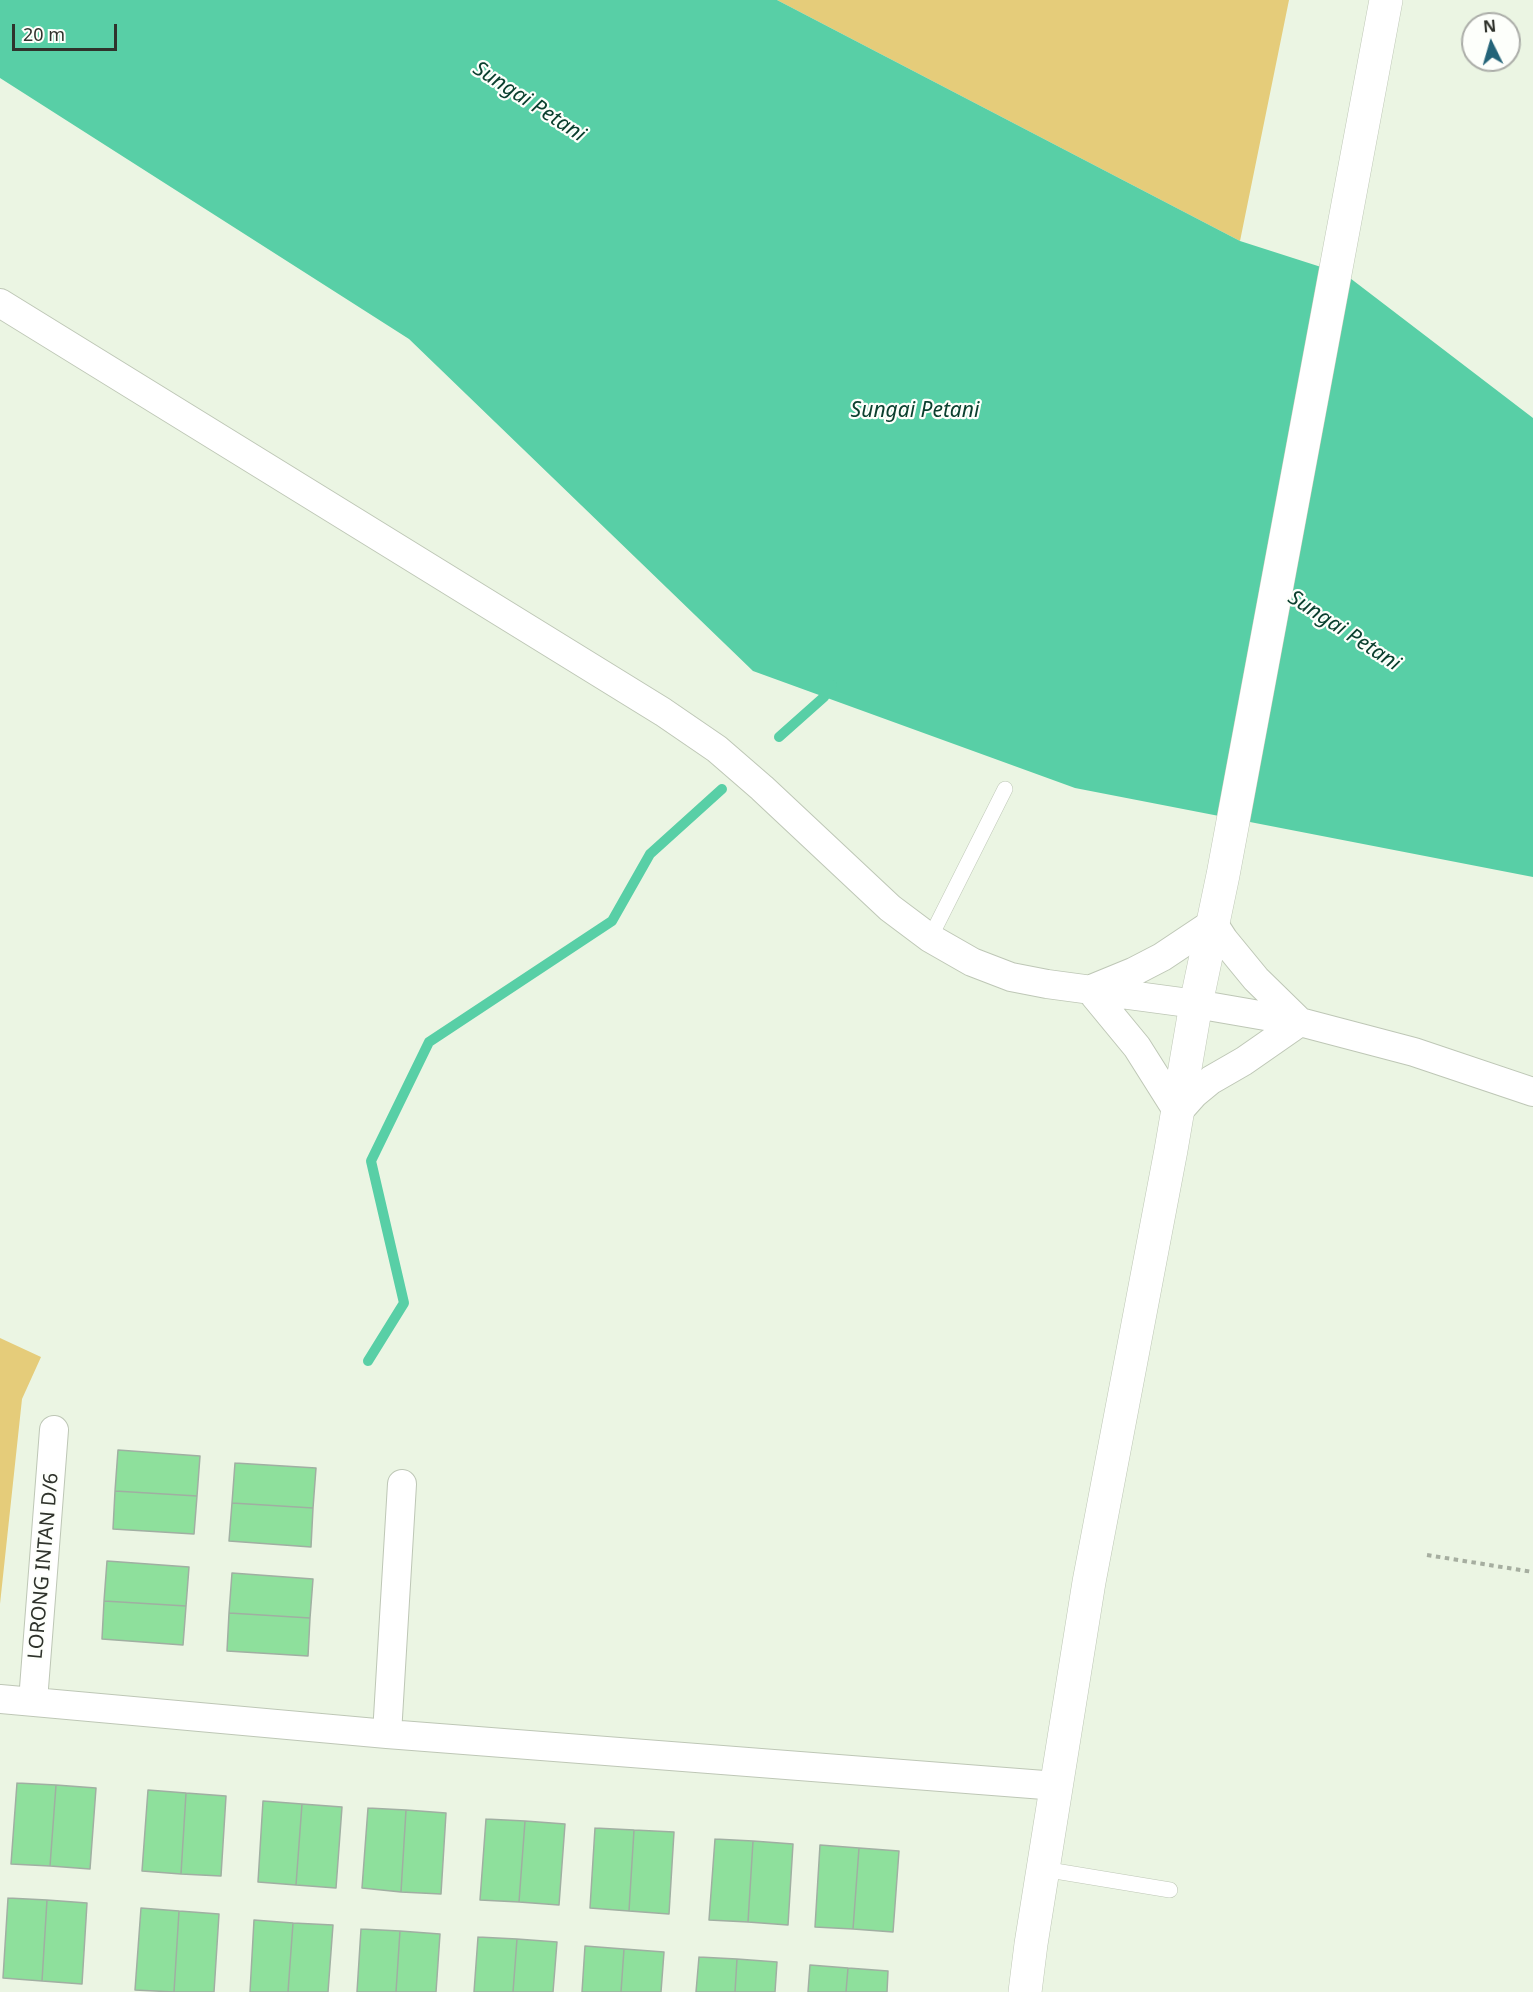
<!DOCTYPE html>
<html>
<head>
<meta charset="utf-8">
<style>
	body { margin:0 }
	#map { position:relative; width:1533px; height:1992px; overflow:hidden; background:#ebf5e3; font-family:"Noto Sans",sans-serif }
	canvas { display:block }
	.north { position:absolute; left:1461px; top:12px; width:60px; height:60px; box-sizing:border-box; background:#fdfffb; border:2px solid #abada8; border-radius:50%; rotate:355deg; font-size:16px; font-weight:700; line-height:24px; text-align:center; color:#2f332c }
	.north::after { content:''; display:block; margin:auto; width:21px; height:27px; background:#236478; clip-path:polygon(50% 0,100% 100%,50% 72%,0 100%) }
	.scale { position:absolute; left:12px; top:24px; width:105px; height:27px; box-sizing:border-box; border:3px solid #2f332c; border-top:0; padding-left:8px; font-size:18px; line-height:21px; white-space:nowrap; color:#2f332c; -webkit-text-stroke:4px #fdfffb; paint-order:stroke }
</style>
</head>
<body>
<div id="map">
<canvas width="1533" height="1992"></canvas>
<div class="north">N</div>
<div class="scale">20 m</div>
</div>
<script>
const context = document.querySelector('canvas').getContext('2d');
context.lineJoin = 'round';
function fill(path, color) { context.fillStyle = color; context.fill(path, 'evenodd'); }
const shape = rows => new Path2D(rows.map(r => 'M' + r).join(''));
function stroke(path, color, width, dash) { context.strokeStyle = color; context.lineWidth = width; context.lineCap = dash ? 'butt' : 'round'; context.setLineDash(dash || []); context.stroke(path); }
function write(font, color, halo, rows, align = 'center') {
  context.font = font + ' "Noto Sans",sans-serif'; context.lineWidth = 4.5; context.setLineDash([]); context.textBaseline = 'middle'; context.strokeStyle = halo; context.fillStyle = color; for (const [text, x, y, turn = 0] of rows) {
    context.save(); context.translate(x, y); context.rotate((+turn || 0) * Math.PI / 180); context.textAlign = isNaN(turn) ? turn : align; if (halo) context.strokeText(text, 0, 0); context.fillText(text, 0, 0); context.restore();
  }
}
fill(shape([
	[777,0,1289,0,1240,241],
	[0,1338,41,1357,22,1399,0,1604]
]), '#e5cc7a');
fill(shape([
	[0,0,777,0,1240,241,1346,275,1533,418,1533,877,1075,788,753,671,409,339,0,78]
]), '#58cfa6');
stroke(shape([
	[779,737,824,697,832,685],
	[368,1361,404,1303,371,1161,429,1042,612,921,650,854,722,789]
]), '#58cfa6', 10);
const building = shape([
	[118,1450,200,1456,197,1496,115,1491,118,1450],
	[235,1463,316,1468,313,1508,232,1503,235,1463],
	[115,1491,197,1496,194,1534,113,1529,115,1491],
	[232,1503,313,1508,311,1547,229,1541,232,1503],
	[107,1561,189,1567,186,1606,104,1601,107,1561],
	[232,1573,313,1579,310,1618,229,1613,232,1573],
	[104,1601,186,1606,183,1645,102,1639,104,1601],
	[229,1613,310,1618,308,1656,227,1651,229,1613],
	[17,1783,56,1785,50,1866,11,1864,17,1783],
	[56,1785,96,1788,90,1869,50,1866,56,1785],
	[148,1790,186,1793,181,1874,142,1871,148,1790],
	[186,1793,226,1796,221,1876,181,1874,186,1793],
	[263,1801,302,1804,296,1885,258,1882,263,1801],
	[302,1804,342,1807,336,1888,296,1885,302,1804],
	[368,1808,406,1810,401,1892,362,1888,368,1808],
	[406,1810,446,1813,441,1894,401,1892,406,1810],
	[486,1819,525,1821,519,1902,480,1900,486,1819],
	[525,1821,565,1824,559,1905,519,1902,525,1821],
	[595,1828,634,1830,629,1911,590,1908,595,1828],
	[634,1830,674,1832,669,1914,629,1911,634,1830],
	[715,1839,753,1841,748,1922,709,1920,715,1839],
	[753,1841,793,1844,788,1925,748,1922,753,1841],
	[820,1845,859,1848,853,1929,815,1927,820,1845],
	[859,1848,899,1851,893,1932,853,1929,859,1848],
	[8,1898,47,1900,42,1981,3,1978,8,1898],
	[47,1900,87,1903,82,1984,42,1981,47,1900],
	[141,1908,179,1911,174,1992,135,1990,141,1908],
	[179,1911,219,1914,214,1992,174,1992,179,1911],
	[254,1920,293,1923,288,1992,250,1992,254,1920],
	[293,1923,333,1925,328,1992,288,1992,293,1923],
	[361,1929,400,1931,396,1992,357,1992,361,1929],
	[400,1931,440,1934,436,1992,396,1992,400,1931],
	[478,1937,517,1939,513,1992,474,1992,478,1937],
	[517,1939,557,1942,553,1992,513,1992,517,1939],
	[585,1946,624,1949,621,1992,582,1992,585,1946],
	[624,1949,664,1952,661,1992,621,1992,624,1949],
	[699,1957,737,1959,735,1992,696,1992,699,1957],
	[737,1959,777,1962,775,1992,735,1992,737,1959],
	[810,1965,848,1968,846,1992,808,1992,810,1965],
	[848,1968,888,1971,887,1992,846,1992,848,1968]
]);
fill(building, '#8ee09c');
stroke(building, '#a0afa2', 1.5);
const lane = shape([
	[930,938,1005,789],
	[1043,1869,1170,1890]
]);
const street = shape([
	[0,303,663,712,717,749,762,788,890,908,930,938,972,962,1011,977,1047,984,1196,1004,1300,1022,1414,1052,1533,1092],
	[1094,988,1133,972,1162,957,1213,923,1224,940,1256,979,1300,1022],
	[1090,990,1137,1047,1178,1112,1194,1094,1211,1080,1244,1061,1300,1022],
	[0,1699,387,1734,1057,1786],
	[33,1701,54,1430],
	[387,1734,402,1484]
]);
const secondary = shape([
	[1025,1992,1031,1944,1089,1582,1171,1150,1196,1004,1223,875,1386,0]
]);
stroke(lane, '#bec7b6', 16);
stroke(street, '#bec7b6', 30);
stroke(secondary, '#bec7b6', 34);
stroke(shape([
	[1427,1555,1533,1572]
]), '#a6aea0', 4, [4.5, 4.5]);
stroke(lane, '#fff', 15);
stroke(street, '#fff', 28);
stroke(secondary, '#fff', 33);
write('20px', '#2f332c', '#fdfffb', [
	["LORONG INTAN D/6",44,1566,-85]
]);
write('italic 21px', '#0b402f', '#fdfffb', [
	["Sungai Petani",529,102,33],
	["Sungai Petani",915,411],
	["Sungai Petani",1344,631,33]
]);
</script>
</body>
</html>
